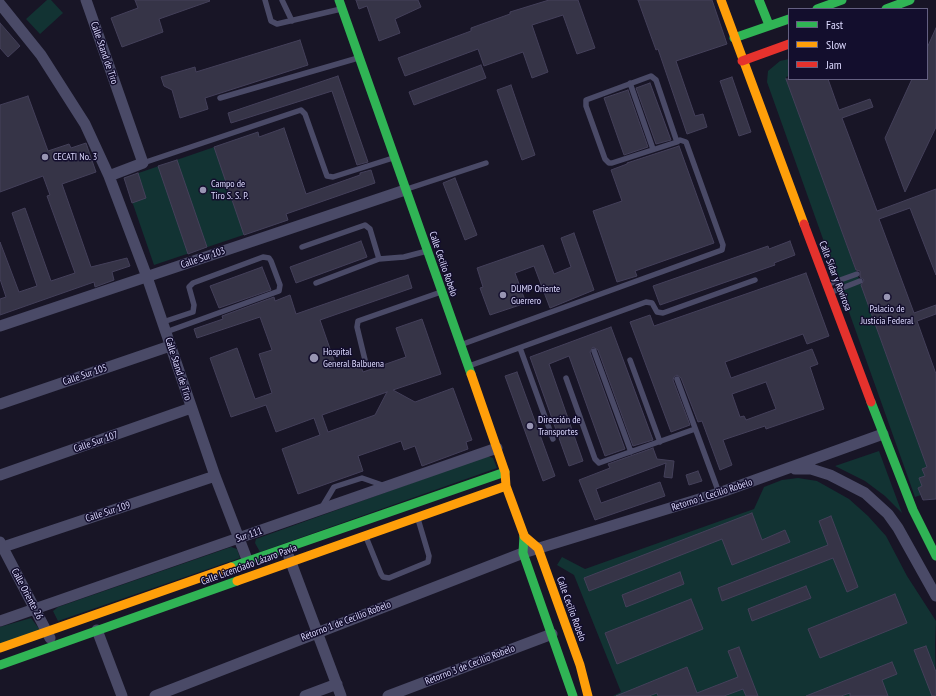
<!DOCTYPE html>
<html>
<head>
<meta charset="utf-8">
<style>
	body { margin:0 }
	#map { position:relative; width:936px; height:696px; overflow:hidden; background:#181526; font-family:"PT Sans Narrow",sans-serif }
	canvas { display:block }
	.legend { position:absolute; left:788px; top:8px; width:140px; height:72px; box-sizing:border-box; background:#130e2d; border:1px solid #646081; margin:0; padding:5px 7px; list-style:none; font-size:12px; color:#dddaff }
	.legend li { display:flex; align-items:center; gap:8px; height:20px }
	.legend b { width:20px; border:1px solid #646081 }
</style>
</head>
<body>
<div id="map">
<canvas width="936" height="696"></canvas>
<ul class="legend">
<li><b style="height:5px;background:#30b455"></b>Fast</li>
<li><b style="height:5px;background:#ff9f0a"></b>Slow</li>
<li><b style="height:5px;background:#e5322d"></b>Jam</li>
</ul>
</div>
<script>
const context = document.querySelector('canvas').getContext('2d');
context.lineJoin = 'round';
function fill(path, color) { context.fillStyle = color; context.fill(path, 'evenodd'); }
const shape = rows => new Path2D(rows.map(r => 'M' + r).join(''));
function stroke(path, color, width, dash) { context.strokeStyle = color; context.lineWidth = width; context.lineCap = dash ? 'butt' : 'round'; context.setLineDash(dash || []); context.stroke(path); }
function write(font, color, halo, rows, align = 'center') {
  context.font = font + ' "PT Sans Narrow",sans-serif'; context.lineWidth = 3; context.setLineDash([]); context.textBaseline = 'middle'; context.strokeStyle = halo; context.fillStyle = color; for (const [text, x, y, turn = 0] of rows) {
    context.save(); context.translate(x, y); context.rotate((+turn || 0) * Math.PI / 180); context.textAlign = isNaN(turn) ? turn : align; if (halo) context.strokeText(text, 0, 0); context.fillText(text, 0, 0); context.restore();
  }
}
fill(shape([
	[47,0,51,0,63,13,40,34,26,19],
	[789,59,789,76,786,77,927,467,922,469,925,476,922,486,918,488,921,495,915,497,767,82,768,71,780,61],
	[258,132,288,220,154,265,124,178],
	[879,451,902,513,885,496,865,481,835,466],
	[487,456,493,458,497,468,260,552,255,543,256,539],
	[798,478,817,481,849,499,868,516,886,536,907,576,936,621,935,644,936,696,613,696,621,692,574,575,557,565,562,557,585,569,754,509,764,487,782,480],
	[231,547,237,549,240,558,58,621,53,611,58,607],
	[31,618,40,630,0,645,0,627]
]), '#123333');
const building = shape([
	[135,0,209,0,210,1,159,19,163,32,122,47,111,18,138,8,135,0],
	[356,0,418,0,421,7,395,19,400,33,379,41,367,6,359,9,356,0],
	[549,0,578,0,595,48,577,54,563,15,532,25,548,72,532,78,523,52,484,66,478,49,405,76,398,58,471,31,471,28,510,14,510,12,549,0],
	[638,0,712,0,727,44,676,61,695,116,703,114,707,127,687,134,658,49,656,50,638,0],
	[0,23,20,46,8,57,0,48,0,23],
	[936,28,936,127,905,192,885,138,912,79,927,79,927,48,936,28],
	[300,40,308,65,205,98,208,109,180,118,172,90,164,86,161,77,195,67,196,72,300,40],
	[481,65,486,78,414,105,409,92,481,65],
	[338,76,368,162,357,165,332,91,231,123,228,113,338,76],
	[732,77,751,132,739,136,720,81,732,77],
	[786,79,828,79,839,110,870,99,873,107,842,118,877,211,936,189,936,275,910,208,879,219,914,313,936,305,936,314,917,321,936,374,936,499,923,500,918,488,922,486,919,478,925,476,922,469,927,467,861,285,864,280,860,277,860,271,856,270,786,79],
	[650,83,671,140,656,144,636,88,650,83],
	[511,85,535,155,522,160,497,90,511,85],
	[628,90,648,147,624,155,604,98,628,90],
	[28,96,48,151,69,144,71,148,86,143,96,172,62,184,91,267,127,258,130,266,112,272,114,280,95,287,94,282,0,315,0,299,6,297,0,279,0,242,19,292,37,286,12,213,25,208,51,281,75,273,47,196,50,195,43,176,0,192,0,105,28,96],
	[284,128,306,194,360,175,360,173,371,170,375,183,286,214,288,220,244,235,214,147,258,132,259,137,284,128],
	[679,146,714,243,635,271,637,276,617,282,593,211,622,201,611,170,627,164,627,163,679,146],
	[177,160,207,247,188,254,158,166,177,160],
	[138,173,146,198,132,203,124,178,138,173],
	[455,178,477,235,465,240,443,183,455,178],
	[574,233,594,290,550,308,534,266,515,273,526,303,490,315,480,288,483,287,477,268,543,245,554,274,571,267,561,238,574,233],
	[361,241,367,257,296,283,290,267,361,241],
	[790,241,795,255,774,263,775,265,660,305,653,286,768,246,769,249,790,241],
	[262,267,271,290,219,308,210,286,262,267],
	[806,273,829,336,807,344,803,334,725,362,731,378,812,349,818,364,810,367,824,409,766,429,765,426,723,440,732,465,720,470,702,421,698,422,681,378,677,375,674,377,673,380,690,425,671,432,630,322,650,315,654,326,806,273],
	[766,382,776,409,746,420,744,416,740,417,732,394,766,382],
	[408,275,412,288,320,320,337,369,359,361,363,372,406,357,396,328,422,319,441,374,393,390,415,402,453,388,472,440,466,442,468,449,422,466,415,446,404,450,401,441,358,456,363,471,298,494,282,449,320,435,314,418,276,432,266,405,231,417,210,358,237,348,255,399,272,393,259,354,272,350,260,317,197,338,194,329,223,319,222,316,274,297,275,301,290,295,296,314,408,275],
	[387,392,375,415,328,432,322,415,387,392],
	[611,327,653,440,633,446,598,350,593,347,590,352,625,449,605,456,569,356,549,364,583,461,569,466,530,357,611,327],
	[517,372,555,476,543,481,505,376,517,372],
	[653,448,657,459,674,461,672,478,664,477,666,463,596,489,601,503,660,482,665,496,595,520,579,480,610,468,608,464,653,448],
	[698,471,702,481,689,485,686,475,698,471],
	[752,513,762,540,785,530,790,542,732,565,722,539,589,591,584,578,752,513],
	[831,516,858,587,847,592,833,558,722,601,718,588,828,545,819,521,831,516],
	[680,572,684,584,626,607,622,595,680,572],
	[806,586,811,598,752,621,748,609,806,586],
	[895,594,907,623,820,658,808,629,895,594],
	[691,599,703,629,617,664,605,633,691,599],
	[926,646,936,672,936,696,932,696,914,650,926,646],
	[739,647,758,696,746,696,743,689,724,696,658,696,657,693,649,696,616,696,687,667,697,693,738,677,728,651,739,647],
	[892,662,897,674,882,680,888,696,850,696,850,693,841,696,806,696,892,662]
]);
fill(building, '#363447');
stroke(building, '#44405a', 1);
stroke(shape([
	[265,0,271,21,277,24,341,9],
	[282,0,292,21],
	[630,83,653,149],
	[220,98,358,58],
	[143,163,301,110,305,114,327,176,333,177,393,158],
	[407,189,486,163],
	[302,247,365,225,370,229,379,259],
	[316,283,379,259,404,257,427,251],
	[829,284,857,274],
	[832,292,860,281],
	[163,322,193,312,194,305,189,287,193,283,263,257,269,258,271,261,280,285,279,291,166,332],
	[463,344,722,250,723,245,686,142,680,140,677,142,612,163,609,163,605,159,586,106,586,100,651,76,656,80,677,142],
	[520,348,553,439],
	[594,351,631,452],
	[365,360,357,327,358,321,441,292],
	[630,360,660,442],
	[469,366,646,302,652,303,657,312,663,313,755,280],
	[566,378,595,459,599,463,695,429],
	[677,379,719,493],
	[322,507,334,487,362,478,385,486],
	[366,537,381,574,383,577,389,578,428,562,429,556,418,519]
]), '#4a4a67', 5.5);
stroke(shape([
	[86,0,143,163,109,176],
	[0,4,41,55,85,124,109,176,147,277,215,476,248,562],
	[0,326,405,190],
	[0,404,170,346],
	[795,469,811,469,830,475,865,493,888,514,898,528,936,596],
	[0,475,191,408],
	[0,542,50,638],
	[0,548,215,476],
	[289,557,341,696],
	[0,621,497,448],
	[97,630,122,696],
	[155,696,523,553,719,493,883,434],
	[305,696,337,684],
	[388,696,552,634]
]), '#4a4a67', 11);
stroke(shape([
	[339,0,471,374],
	[759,0,769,25],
	[817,9,842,0],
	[886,9,910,0],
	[734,38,789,19],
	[871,402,913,510,936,556],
	[524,535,523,553,573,696],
	[231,567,505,472],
	[0,665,237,581]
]), '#30b455', 9);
stroke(shape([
	[721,0,804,224],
	[471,374,505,472,506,486,524,535],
	[524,536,538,548,580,665,588,696],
	[237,581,506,486],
	[0,648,231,567]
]), '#ff9f0a', 9);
stroke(shape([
	[742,61,789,44],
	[804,224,871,402]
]), '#e5322d', 9);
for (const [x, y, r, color] of [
	[45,157,4,"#9895b3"],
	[203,190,4,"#9895b3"],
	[503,295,4,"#9895b3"],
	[887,297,4,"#9895b3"],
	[314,358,5,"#9895b3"],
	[530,426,4,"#9895b3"]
]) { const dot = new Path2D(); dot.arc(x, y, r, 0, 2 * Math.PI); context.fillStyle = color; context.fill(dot); stroke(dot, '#130e2d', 1.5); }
write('10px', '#dddaff', '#130e2d', [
	["Calle Stand de Tiro",104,53,71],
	["Calle Sur 103",203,258,-19],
	["Calle Cecilio Robelo",443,264,71],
	["Calle Sidar y Rovirosa",835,276,69],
	["Calle Stand de Tiro",178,369,72],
	["Calle Sur 105",85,375,-19],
	["Calle Sur 107",96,442,-19],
	["Retorno 1 Cecilio Robelo",712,495,-18],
	["Calle Sur 109",108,512,-18],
	["Sur 111",249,535,-19],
	["Calle Licenciado Lázaro Pavia",249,565,-20],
	["Calle Oriente 26",27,594,62],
	["Calle Cecilio Robelo",571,609,70],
	["Retorno 1 de Cecilio Robelo",346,621,-21],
	["Retorno 3 de Cecilio Robelo",470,665,-21]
]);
write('10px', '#dddaff', '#130e2d', [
	["CECATI No. 3",53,157],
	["Campo de",211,184],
	["Tiro S. S. P.",211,196],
	["DUMP Oriente",511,289],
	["Guerrero",511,301],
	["Palacio de",887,309,"center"],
	["Justicia Federal",887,321,"center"],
	["Hospital",323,352],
	["General Balbuena",323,364],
	["Dirección de",538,420],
	["Transportes",538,432]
], 'left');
</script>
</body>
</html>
